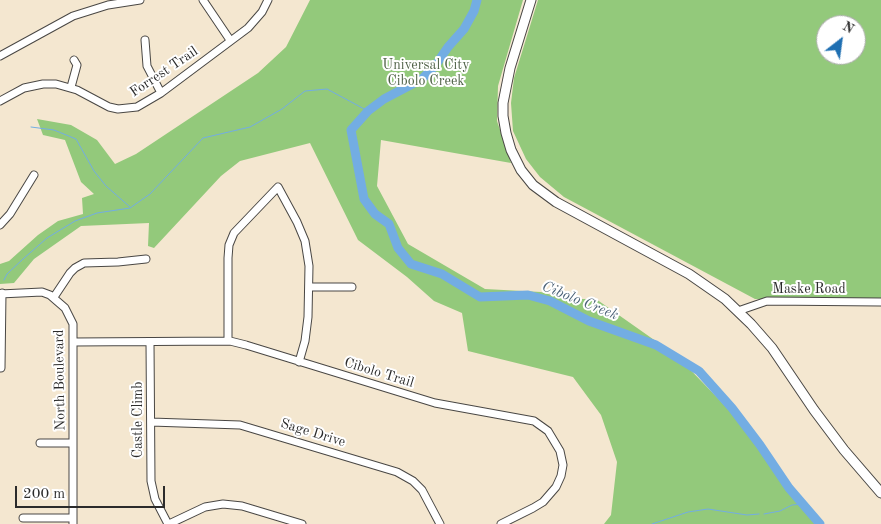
<!DOCTYPE html>
<html>
<head>
<meta charset="utf-8">
<style>
	body { margin:0 }
	#map { position:relative; width:881px; height:524px; overflow:hidden; background:#f4e7d0; font-family:"Old Standard TT",serif }
	canvas { display:block }
	.north { position:absolute; left:816px; top:15px; width:50px; height:50px; box-sizing:border-box; background:#fff; border:1px solid #aaa; border-radius:50%; rotate:30deg; font-size:14px; font-weight:700; line-height:20px; text-align:center; color:#2b2b2b }
	.north::after { content:''; display:block; margin:auto; width:18px; height:22px; background:#1f6fb2; clip-path:polygon(50% 0,100% 100%,50% 72%,0 100%) }
	.scale { position:absolute; left:15px; top:486px; width:150px; height:22px; box-sizing:border-box; border:2px solid #2b2b2b; border-top:0; padding-left:6px; font-size:15px; line-height:18px; white-space:nowrap; color:#2b2b2b; -webkit-text-stroke:4px #fff; paint-order:stroke }
</style>
</head>
<body>
<div id="map">
<canvas width="881" height="524"></canvas>
<div class="north">N</div>
<div class="scale">200 m</div>
</div>
<script>
const context = document.querySelector('canvas').getContext('2d');
context.lineJoin = 'round';
function fill(path, color) { context.fillStyle = color; context.fill(path, 'evenodd'); }
const shape = rows => new Path2D(rows.map(r => 'M' + r).join(''));
function stroke(path, color, width, dash) { context.strokeStyle = color; context.lineWidth = width; context.lineCap = dash ? 'butt' : 'round'; context.setLineDash(dash || []); context.stroke(path); }
function write(font, color, halo, rows, align = 'center') {
  context.font = font + ' "Old Standard TT",serif'; context.lineWidth = 4; context.setLineDash([]); context.textBaseline = 'middle'; context.strokeStyle = halo; context.fillStyle = color; for (const [text, x, y, turn = 0] of rows) {
    context.save(); context.translate(x, y); context.rotate((+turn || 0) * Math.PI / 180); context.textAlign = isNaN(turn) ? turn : align; if (halo) context.strokeText(text, 0, 0); context.fillText(text, 0, 0); context.restore();
  }
}
fill(shape([
	[310,0,523,0,498,86,497,121,511,163,381,140,377,186,408,244,485,289,541,292,566,299,596,299,677,356,766,448,803,504,821,524,604,524,611,515,617,462,601,415,573,377,468,351,462,313,434,301,407,277,358,240,310,143,240,161,221,176,154,248,148,246,149,223,81,226,34,259,14,283,0,284,0,264,9,261,38,235,58,221,83,214,82,198,94,194,81,182,65,140,43,135,37,119,71,125,97,140,115,164,136,154,258,73,286,47],
	[538,0,881,0,881,299,755,299,564,197,540,177,526,159,513,131,511,103,514,78],
	[826,25,856,25,856,55,826,55]
]), '#93c97b');
stroke(shape([
	[31,127,54,130,76,139,94,171,106,186,130,207],
	[4,280,7,274,23,259,47,238,75,221,97,213,130,208,150,194,203,138,250,127,282,109,305,91,327,89,368,111],
	[764,514,780,511,792,505,803,504],
	[652,524,688,512,708,509,747,515,759,514]
]), '#73ade3', 1);
stroke(shape([
	[477,0,474,11,464,29,448,47,435,66,422,79,384,99,368,111,351,130,364,199,375,214,389,224,398,248,411,264,442,274,480,297,528,295,550,301,589,321,656,345,699,371,732,408,760,445,789,488,820,524]
]), '#73ade3', 9);
const minor = shape([
	[203,0,230,40],
	[145,40,147,66,161,93],
	[0,56,73,16,108,5,140,0],
	[71,87,77,65,74,60],
	[0,101,24,88,43,84,56,84,77,90,109,107,118,109,137,107,161,93,248,28,262,12,268,0],
	[0,225,10,214,34,175],
	[309,287,352,287],
	[0,294,42,292,50,295,65,308,73,324,73,524],
	[54,297,70,273,75,268,84,263,118,262,146,259],
	[738,311,767,301,881,302],
	[228,341,228,258,229,245,234,233,278,187,297,222,305,241,309,266,308,317,305,341,299,362],
	[74,342,230,341,246,345,435,403,534,421,548,431,560,451,563,465,561,476,556,487,543,502,533,508,501,524],
	[150,342,151,481,155,499,168,524],
	[0,368,1,368,2,293],
	[151,422,240,425,397,472,413,481,422,490,440,524],
	[40,443,73,443],
	[23,518,73,518],
	[169,524,205,507,223,504,242,506,302,524]
]);
const major = shape([
	[531,0,510,68,503,103,503,116,506,133,511,150,521,170,533,185,556,202,689,274,725,299,751,324,772,348,814,410,844,450,881,493]
]);
stroke(minor, '#494744', 9);
stroke(major, '#494744', 11);
stroke(minor, '#fff', 7);
stroke(major, '#fff', 9);
write('14px', '#4f6247', '#fff', [
	["Universal City",426,65],
	["Cibolo Creek",426,81]
]);
write('14px', '#2b2b2b', '#fff', [
	["Forrest Trail",164,72,-34],
	["Maske Road",809,289],
	["Cibolo Trail",379,373,17],
	["North Boulevard",60,380,-91],
	["Castle Climb",138,420,-90],
	["Sage Drive",313,433,17]
]);
write('italic 15px', '#485f75', '#fff', [
	["Cibolo Creek",580,301,22]
]);
</script>
</body>
</html>
